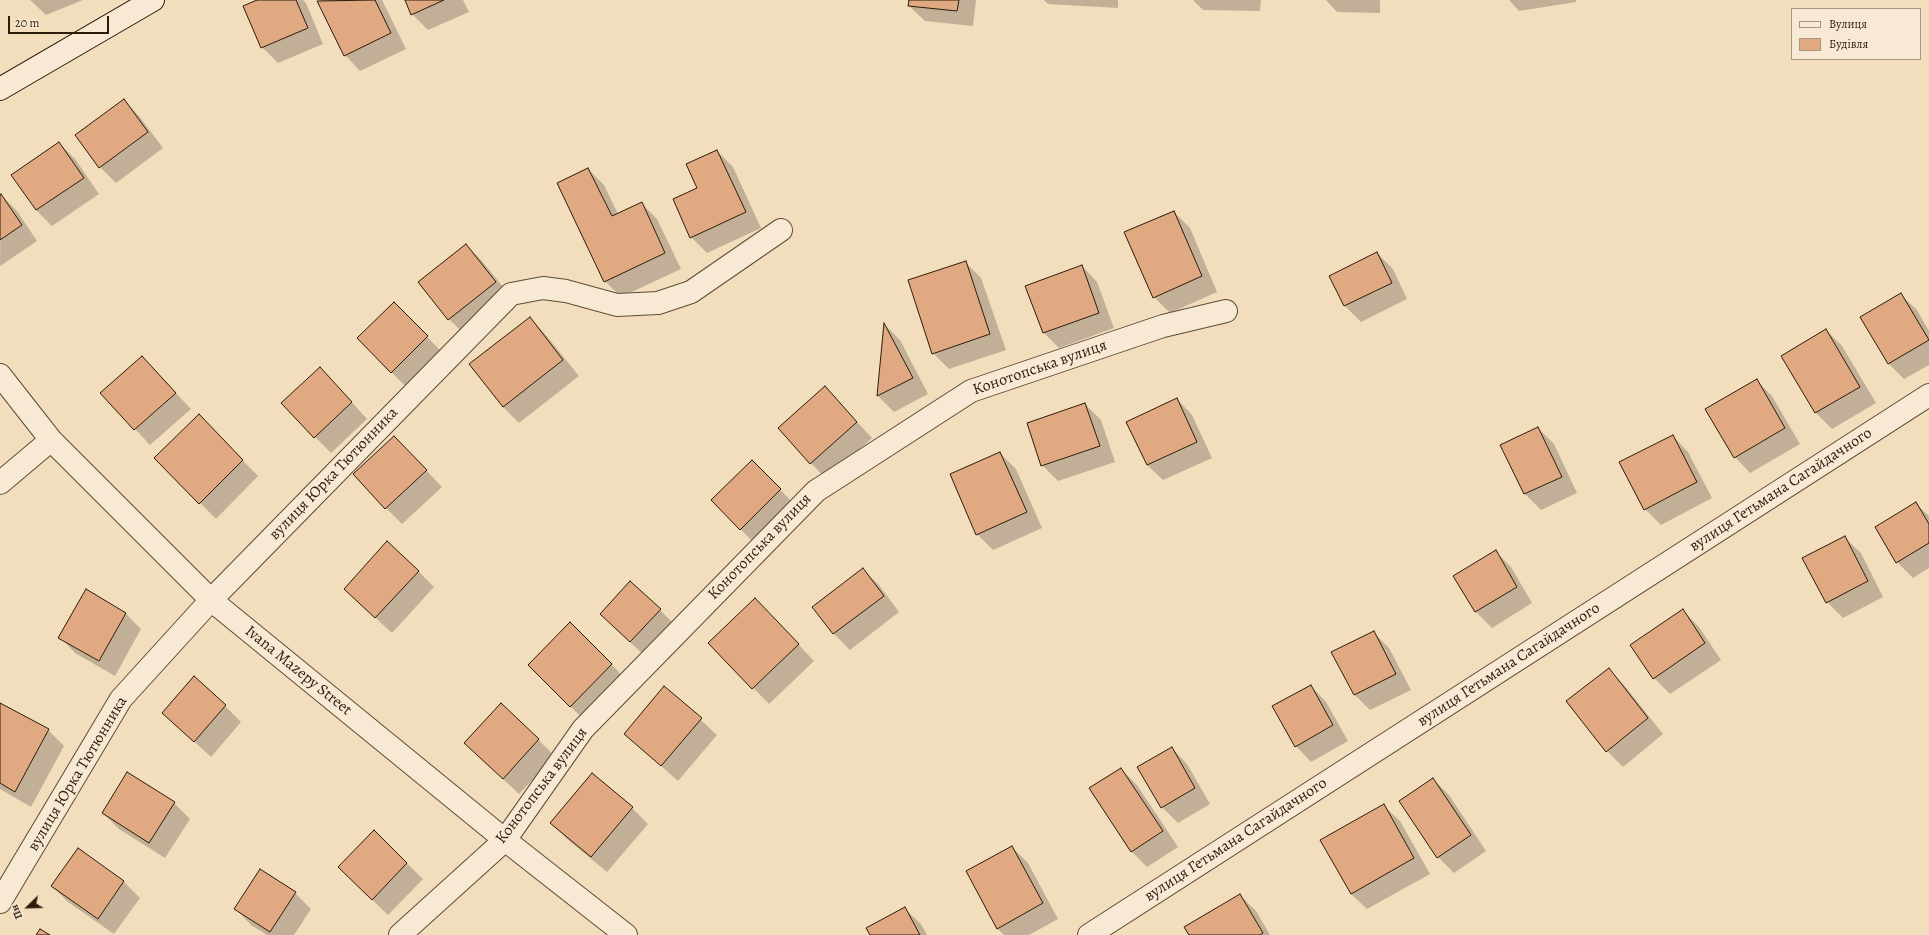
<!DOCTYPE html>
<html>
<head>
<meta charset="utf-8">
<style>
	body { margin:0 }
	#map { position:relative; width:1929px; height:935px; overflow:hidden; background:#f2ddbd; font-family:Alegreya,serif }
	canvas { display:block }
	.legend { position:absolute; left:1791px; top:8px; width:130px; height:52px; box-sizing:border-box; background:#f7e9d4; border:1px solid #a59783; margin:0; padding:5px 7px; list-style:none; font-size:12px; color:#2b1c0a }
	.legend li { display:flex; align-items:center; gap:8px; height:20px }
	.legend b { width:20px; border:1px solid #a59783 }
	.north { position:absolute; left:8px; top:887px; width:40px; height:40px; -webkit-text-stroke:3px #f7e9d4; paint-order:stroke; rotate:247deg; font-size:11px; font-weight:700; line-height:16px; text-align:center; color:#2b1c0a }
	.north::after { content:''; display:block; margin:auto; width:14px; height:18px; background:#2b1c0a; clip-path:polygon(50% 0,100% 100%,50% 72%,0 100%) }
	.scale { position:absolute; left:8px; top:16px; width:101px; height:18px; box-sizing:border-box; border:2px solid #2b1c0a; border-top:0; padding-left:5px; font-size:12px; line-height:14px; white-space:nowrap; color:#2b1c0a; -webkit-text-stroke:3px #f7e9d4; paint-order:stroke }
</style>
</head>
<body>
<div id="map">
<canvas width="1929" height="935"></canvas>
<ul class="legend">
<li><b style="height:5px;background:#f7e9d4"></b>Вулиця</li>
<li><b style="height:11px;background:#e1a981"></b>Будівля</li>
</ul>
<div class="north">Пн</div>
<div class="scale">20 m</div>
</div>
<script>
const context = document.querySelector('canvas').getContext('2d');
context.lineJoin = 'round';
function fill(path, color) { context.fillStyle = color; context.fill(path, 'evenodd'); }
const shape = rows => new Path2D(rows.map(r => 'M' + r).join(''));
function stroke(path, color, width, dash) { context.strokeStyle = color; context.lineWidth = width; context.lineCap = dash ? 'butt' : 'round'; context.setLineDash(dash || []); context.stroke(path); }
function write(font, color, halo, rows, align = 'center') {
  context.font = font + ' Alegreya,serif'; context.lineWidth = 4; context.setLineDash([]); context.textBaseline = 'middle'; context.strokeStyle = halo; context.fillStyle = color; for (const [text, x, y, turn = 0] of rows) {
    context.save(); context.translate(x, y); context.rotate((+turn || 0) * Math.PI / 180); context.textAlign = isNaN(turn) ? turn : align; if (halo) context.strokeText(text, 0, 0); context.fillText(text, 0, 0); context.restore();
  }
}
fill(shape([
	[30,0,83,0,46,15],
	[260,0,303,0,306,3,323,44,278,63,262,47],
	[321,0,382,0,406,49,360,71,345,55,319,1],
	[406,0,463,0,469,12,428,30,412,14],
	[910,0,976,0,973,26,925,21,909,6],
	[1044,0,1118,0,1118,8,1048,4],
	[1193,0,1261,0,1260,11,1203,10],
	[1326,0,1380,0,1380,13,1337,12],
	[1509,0,1576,0,1576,2,1519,11],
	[124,100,139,116,163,148,116,183,100,167,76,135],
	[59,143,75,159,99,194,52,226,36,210,13,175],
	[717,151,733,167,761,228,707,253,691,237,698,188],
	[588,169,604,185,618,214,641,203,657,219,681,269,621,297,605,281,559,183],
	[1,195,17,211,37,241,0,266],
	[1174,212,1190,228,1217,292,1170,313,1154,297],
	[466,245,482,261,512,298,465,335,449,319,420,282],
	[1377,253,1393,269,1407,299,1361,322,1345,306,1330,276],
	[965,262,981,278,1006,350,949,369,933,353],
	[1082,266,1097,282,1114,328,1059,348,1044,333],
	[1901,295,1917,310,1929,331,1929,365,1904,379,1888,363],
	[394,304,443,353,407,388,358,338],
	[530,318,545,334,579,376,519,423,503,407,470,364],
	[885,325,900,340,928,394,894,412,878,396],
	[1826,330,1842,346,1876,403,1832,429,1816,413,1783,356],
	[142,357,191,409,150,445,102,393],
	[1756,380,1772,396,1800,444,1750,473,1735,457],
	[335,384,367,419,331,453,282,403],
	[825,387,872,438,826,479,811,463],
	[1177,399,1192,415,1212,458,1163,480,1147,465],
	[1085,404,1101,420,1115,462,1058,481,1042,465],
	[199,416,258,476,216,519,156,458],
	[1538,428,1554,444,1577,493,1541,510,1525,494,1502,445],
	[1673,436,1688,452,1712,498,1661,525,1645,509],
	[410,453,442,487,402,524,386,508],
	[1000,453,1016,469,1042,528,993,550,977,534],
	[752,461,796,506,756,545,712,500],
	[1916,504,1929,516,1929,568,1913,578,1897,562],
	[1845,538,1861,553,1883,597,1843,618,1827,602],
	[1495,551,1511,567,1532,603,1492,628,1476,612,1454,576],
	[863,570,879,585,899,612,850,650,834,634,814,607],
	[418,571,434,587,392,633,361,604],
	[660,610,676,626,646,657,617,630],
	[1683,611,1699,627,1721,660,1670,694,1654,678],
	[126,614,141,629,115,676,75,653,60,637],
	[771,615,814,661,769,704,709,643],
	[570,624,627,680,586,722,529,665],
	[1373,632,1389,648,1411,690,1370,710,1355,695],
	[1608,669,1624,685,1663,734,1623,767,1607,751],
	[1311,686,1326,702,1348,741,1311,762,1296,746],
	[665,687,717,735,678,781,625,734],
	[0,704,48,730,64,746,31,807,0,789],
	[501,704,555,756,519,794,465,743],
	[225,706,241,722,211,757,163,713],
	[1172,748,1187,764,1210,804,1178,823,1162,807],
	[1121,769,1137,785,1178,847,1147,867,1131,851],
	[1433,779,1449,795,1486,851,1454,873,1438,857],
	[174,803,190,819,165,858,119,829,103,813],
	[1384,806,1400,821,1430,874,1367,909,1351,894],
	[632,808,648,824,607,872,567,839,551,823],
	[374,831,423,879,388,915,355,883],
	[1012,847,1028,863,1058,919,1029,935,1004,935,997,928],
	[78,849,124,882,140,898,114,934,68,902,52,886],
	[295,893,311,909,294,935,267,935,251,925,236,909],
	[1240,895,1256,911,1270,935,1190,935],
	[905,909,921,924,927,935,871,935]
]), '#0003');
const building = shape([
	[257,0,296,0,308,28,261,48,243,6,257,0],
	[375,0,391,33,344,56,317,1,375,0],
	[405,0,444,0,411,15,405,0],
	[909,0,959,0,957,11,908,6,909,0],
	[124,99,148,132,99,168,75,135,124,99],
	[59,142,84,178,36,210,11,175,59,142],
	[717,150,746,212,690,238,673,199,697,188,686,164,717,150],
	[588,168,612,216,642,202,665,253,604,282,557,183,588,168],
	[1,194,22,225,0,240,0,195,1,194],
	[1174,211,1202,276,1153,298,1124,232,1174,211],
	[466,244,496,282,448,320,418,282,466,244],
	[1377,252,1392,283,1344,306,1329,276,1377,252],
	[966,261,990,334,932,354,908,280,966,261],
	[1082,265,1099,313,1043,333,1025,286,1082,265],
	[1901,293,1929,340,1888,364,1860,317,1901,293],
	[394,302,428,336,391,373,357,338,394,302],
	[530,317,563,360,503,407,469,364,530,317],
	[884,323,913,378,877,396,884,323],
	[1826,329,1860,387,1815,413,1781,356,1826,329],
	[142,356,176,393,134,430,100,393,142,356],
	[320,367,352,402,314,438,281,403,320,367],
	[1757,379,1785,428,1734,458,1705,409,1757,379],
	[825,386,857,422,810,464,778,428,825,386],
	[1177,398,1197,442,1147,465,1126,422,1177,398],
	[1085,403,1100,446,1041,466,1027,423,1085,403],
	[199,414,243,460,199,504,154,458,199,414],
	[1538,427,1562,477,1524,494,1500,445,1538,427],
	[1673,435,1697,482,1644,510,1619,462,1673,435],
	[394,436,427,470,385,509,353,474,394,436],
	[1000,452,1027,512,976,535,950,474,1000,452],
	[752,460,781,489,740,530,711,500,752,460],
	[1916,502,1929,524,1929,543,1896,563,1875,527,1916,502],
	[1845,536,1868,581,1826,603,1802,558,1845,536],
	[387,541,419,571,375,618,344,589,387,541],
	[1496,550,1517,587,1475,612,1453,576,1496,550],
	[863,568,884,596,833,634,812,607,863,568],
	[630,581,661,609,630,642,600,614,630,581],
	[86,589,126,613,99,661,58,638,86,589],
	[755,598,799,644,752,689,708,643,755,598],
	[1683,609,1705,643,1653,679,1630,645,1683,609],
	[570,622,612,664,570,707,528,665,570,622],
	[1374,631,1396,674,1354,695,1331,652,1374,631],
	[1609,668,1648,718,1606,752,1566,701,1609,668],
	[194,676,226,705,194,742,162,713,194,676],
	[1311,685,1333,725,1295,747,1272,706,1311,685],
	[664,686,702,718,661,766,624,734,664,686],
	[0,703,49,729,15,792,0,783,0,703],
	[501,703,539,739,503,779,464,743,501,703],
	[1172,747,1195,788,1161,808,1137,767,1172,747],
	[1121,768,1163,831,1131,852,1089,788,1121,768],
	[127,772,175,802,149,843,102,813,127,772],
	[592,773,633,807,591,857,550,823,592,773],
	[1433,778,1471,835,1437,858,1399,801,1433,778],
	[1384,804,1414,858,1351,894,1320,840,1384,804],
	[374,830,407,863,372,900,338,867,374,830],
	[1012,846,1043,903,997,929,966,871,1012,846],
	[78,848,124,881,98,919,51,886,78,848],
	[260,869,296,892,270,932,234,909,260,869],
	[1240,894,1263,933,1260,935,1189,935,1184,927,1240,894],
	[905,907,920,935,870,935,866,928,905,907],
	[40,929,50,935,36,935,40,929]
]);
fill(building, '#e1a981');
stroke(building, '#2b1c0a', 1);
const street = shape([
	[0,375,51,440,211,600,505,840,626,935],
	[0,483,51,440],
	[0,902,121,699,211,600,511,294,543,288,566,291,617,305,658,303,691,292,781,230],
	[400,935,505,840,583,729,816,491,971,391,1163,326,1226,311],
	[1089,935,1929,395]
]);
const secondary = shape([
	[0,89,153,0]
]);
stroke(street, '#5d4c37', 24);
stroke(secondary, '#2b1c0a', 24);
stroke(street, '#f7e9d4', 22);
stroke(secondary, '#f7e9d4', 22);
write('16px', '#2b1c0a', '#f7e9d4', [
	["Конотопська вулиця",1040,368,-19],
	["вулиця Юрка Тютюнника",334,474,-46],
	["вулиця Гетьмана Сагайдачного",1781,490,-33],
	["Конотопська вулиця",760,547,-46],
	["вулиця Гетьмана Сагайдачного",1509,665,-33],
	["Ivana Mazepy Street",298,671,39],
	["вулиця Юрка Тютюнника",78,774,-59],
	["Конотопська вулиця",542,786,-53],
	["вулиця Гетьмана Сагайдачного",1236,840,-33]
]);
</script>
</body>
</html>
